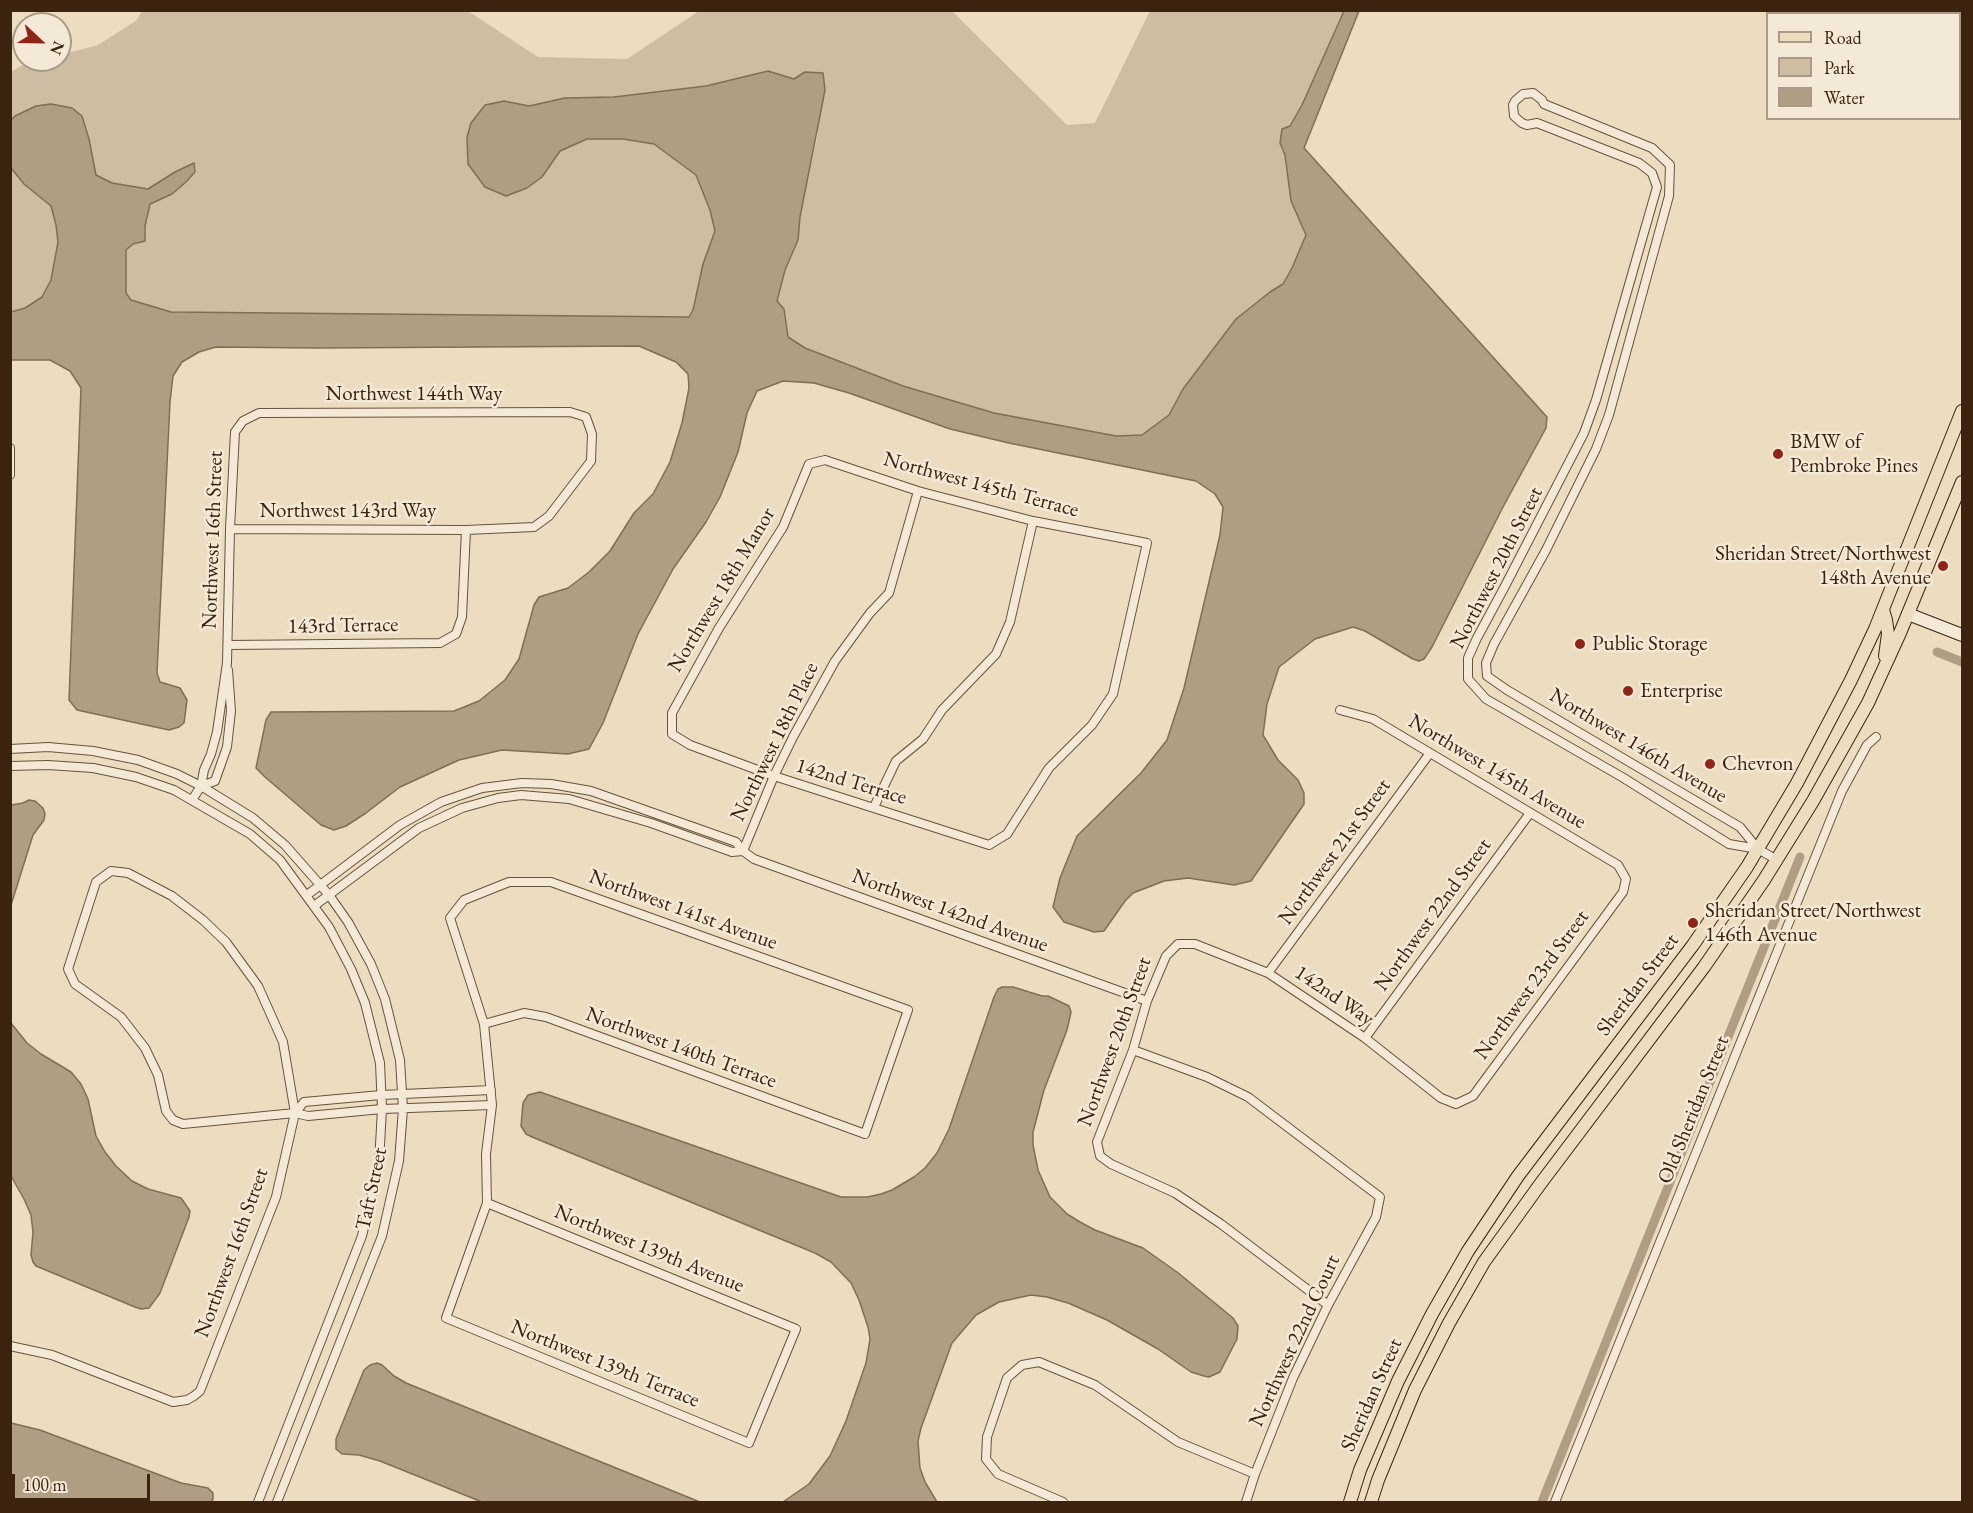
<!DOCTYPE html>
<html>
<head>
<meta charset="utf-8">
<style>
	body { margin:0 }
	#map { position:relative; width:1973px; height:1513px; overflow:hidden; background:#ecddc0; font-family:"EB Garamond",serif }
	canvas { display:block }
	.frame { position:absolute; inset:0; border:12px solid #3b2310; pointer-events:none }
	.legend { position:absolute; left:1766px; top:12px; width:195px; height:108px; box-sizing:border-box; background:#f3e9d6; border:2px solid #a99a87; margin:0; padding:8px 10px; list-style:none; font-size:18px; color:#3b2310 }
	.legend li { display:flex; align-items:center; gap:12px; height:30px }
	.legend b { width:30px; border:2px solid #a99a87 }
	.north { position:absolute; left:12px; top:12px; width:60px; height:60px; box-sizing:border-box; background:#f3e9d6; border:2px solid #a99a87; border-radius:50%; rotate:112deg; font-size:16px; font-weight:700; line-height:24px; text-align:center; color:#3b2310 }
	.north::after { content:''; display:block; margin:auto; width:21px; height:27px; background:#8f2418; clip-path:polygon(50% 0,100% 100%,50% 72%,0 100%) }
	.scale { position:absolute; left:12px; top:1474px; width:138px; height:27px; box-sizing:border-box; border:3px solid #3b2310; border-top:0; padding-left:8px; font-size:18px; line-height:21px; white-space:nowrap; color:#3b2310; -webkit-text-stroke:4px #f3e9d6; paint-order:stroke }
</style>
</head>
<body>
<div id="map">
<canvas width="1973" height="1513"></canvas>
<div class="frame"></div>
<ul class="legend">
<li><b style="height:8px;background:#ecddc0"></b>Road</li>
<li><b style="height:16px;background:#cebda2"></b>Park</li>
<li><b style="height:16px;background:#b09e84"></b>Water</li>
</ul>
<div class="north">N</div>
<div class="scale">100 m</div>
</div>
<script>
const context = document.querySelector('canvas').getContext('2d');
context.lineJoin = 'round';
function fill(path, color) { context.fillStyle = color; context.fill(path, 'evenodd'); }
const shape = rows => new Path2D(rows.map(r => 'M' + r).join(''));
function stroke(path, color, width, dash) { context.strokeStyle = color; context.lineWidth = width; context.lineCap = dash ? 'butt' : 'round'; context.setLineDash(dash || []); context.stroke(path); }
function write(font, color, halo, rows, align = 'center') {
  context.font = font + ' "EB Garamond",serif'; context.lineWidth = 5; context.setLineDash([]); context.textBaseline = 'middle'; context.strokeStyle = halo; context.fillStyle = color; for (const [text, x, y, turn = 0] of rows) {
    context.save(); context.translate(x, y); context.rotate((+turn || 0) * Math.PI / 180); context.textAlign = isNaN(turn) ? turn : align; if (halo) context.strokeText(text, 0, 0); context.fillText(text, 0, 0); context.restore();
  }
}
fill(shape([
	[142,11,468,11,538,57,627,59,699,11,952,11,1067,125,1095,123,1150,11,1344,11,1302,105,1280,143,1285,155,1291,201,1306,235,1292,268,1283,284,1270,292,1236,319,1183,389,1169,415,1142,435,1116,436,994,413,903,386,805,348,788,337,784,309,777,302,785,270,798,240,800,217,818,133,794,79,768,71,706,86,614,97,565,98,529,106,504,101,542,177,560,151,587,139,623,139,654,144,696,175,710,210,715,231,703,264,693,310,690,317,171,312,132,300,126,293,126,250,133,244,145,241,145,226,150,204,156,200,175,172,148,189,112,183,96,175,89,139,11,120,11,72,26,63,40,60,60,60,60,55,98,45,137,20],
	[10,168,24,184,51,206,56,225,58,242,51,280,42,298,25,308,11,312]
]), '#cebda2');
const water = shape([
	[1359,11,1304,148,1547,417,1546,428,1503,507,1432,647,1424,659,1419,661,1413,659,1365,631,1353,627,1315,639,1279,667,1267,704,1263,735,1278,760,1298,780,1304,793,1304,804,1251,881,1234,885,1188,878,1164,881,1133,893,1125,901,1104,931,1094,932,1064,922,1053,907,1060,878,1077,836,1141,773,1167,740,1184,688,1220,535,1223,507,1215,494,1196,481,1009,443,950,429,849,393,814,383,783,381,757,391,747,413,738,452,720,497,706,522,673,569,638,634,603,723,589,749,568,754,502,750,459,760,400,787,366,813,346,826,334,830,321,825,265,777,256,768,266,720,271,712,454,711,479,701,505,680,519,659,534,605,539,597,568,588,589,572,610,551,634,513,653,494,670,462,682,423,689,388,688,374,676,362,639,346,317,348,216,347,199,352,182,362,173,376,170,402,157,673,160,682,180,688,187,700,184,723,179,727,169,730,77,710,69,700,81,388,70,371,50,360,11,360,11,312,25,308,42,297,51,280,58,242,56,225,51,206,24,184,11,168,11,120,15,116,36,106,51,104,72,108,82,116,89,139,96,175,112,183,148,189,175,172,194,163,195,172,186,182,172,194,150,204,145,226,145,241,133,244,126,250,126,293,131,300,171,312,689,317,693,310,703,264,715,231,710,210,696,175,654,144,623,139,587,139,560,151,542,177,527,188,506,196,485,187,468,164,467,137,471,123,485,105,504,101,529,106,565,98,614,97,706,86,768,71,794,79,805,72,823,73,825,90,800,217,798,240,785,270,777,301,784,309,788,337,805,348,903,386,994,413,1116,436,1142,435,1169,415,1183,389,1236,319,1270,292,1283,284,1292,268,1306,235,1291,201,1285,155,1280,143,1282,129,1290,126,1302,105,1344,11,1359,11],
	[29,800,35,801,43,808,45,814,44,820,33,835,11,905,11,805,23,803,29,800],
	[1002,987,1013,987,1042,996,1048,996,1069,1006,1071,1012,1067,1030,1044,1090,1033,1132,1033,1145,1038,1170,1050,1197,1067,1214,1080,1222,1095,1230,1143,1248,1177,1272,1233,1318,1238,1326,1237,1339,1220,1372,1209,1377,1204,1376,1191,1372,1158,1349,1107,1320,1068,1303,1047,1297,1031,1295,999,1302,976,1315,952,1343,921,1428,918,1441,920,1468,925,1482,937,1502,783,1502,809,1484,830,1456,846,1421,866,1363,870,1339,868,1327,859,1300,851,1283,831,1262,815,1253,532,1137,526,1134,521,1126,523,1103,528,1095,540,1092,841,1197,867,1197,881,1194,892,1190,914,1177,925,1168,937,1153,949,1129,994,997,998,989,1002,987],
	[11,1023,27,1043,41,1054,71,1072,81,1084,88,1099,96,1136,105,1152,116,1166,132,1181,148,1189,181,1198,190,1211,189,1217,160,1293,149,1308,141,1309,135,1307,36,1266,33,1262,31,1255,33,1232,31,1215,24,1199,11,1176,11,1023],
	[377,1363,382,1365,394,1376,406,1383,700,1502,482,1502,380,1461,359,1455,342,1454,336,1449,336,1439,364,1370,370,1365,377,1363],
	[11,1423,40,1430,181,1483,208,1488,213,1493,213,1498,212,1502,11,1502,11,1423]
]);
fill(water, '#b09e84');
stroke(water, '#816d56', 1.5);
stroke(shape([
	[1937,652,1962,662],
	[1542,1502,1800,857]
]), '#b09e84', 9);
const street = shape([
	[10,448,10,475],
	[825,460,918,491,1033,521,1147,543,1113,694,1092,725,1049,768,1007,834,989,845,774,776,690,745,672,734,672,713,719,628,783,527,809,464,825,460],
	[230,529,466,530],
	[10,749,48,747,93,751,138,760,177,774,201,786,253,818,285,845,329,895,348,922,371,964,385,999,400,1060,403,1109,399,1161,382,1236,277,1502],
	[10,766,48,765,93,768,136,777,174,790,250,834,280,860,329,927,351,969,365,1003,380,1063,382,1109,379,1163,362,1236,258,1502],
	[201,786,215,781,227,747,231,711,228,670],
	[192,800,201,786,204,770,211,754,217,732,227,663,230,529,235,432,243,421,259,413,570,412,586,417,592,434,591,461,549,516,534,527,466,530,462,617,456,634,440,643,228,645],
	[874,807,896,761,923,739,942,710,996,654,1010,622,1033,521],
	[1758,849,1729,844,1622,777,1486,699,1468,679,1468,658,1477,638,1504,588,1584,433,1596,400,1657,187,1652,173,1639,163,1537,123,1527,125,1522,123,1514,116,1513,105,1515,101,1523,94,1533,93,1542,100,1544,104,1652,148,1670,165,1669,196,1609,415,1596,449,1546,550,1494,644,1486,663,1487,676,1507,690,1740,827,1758,849,1777,860],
	[743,851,774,776,793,737,835,661,870,613,889,593,918,491],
	[307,895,400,825,441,802,482,788,522,783,551,784,591,791,736,842,743,851,754,859,1147,1001],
	[314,906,419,828,462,808,498,798,521,795,569,799,651,823,732,852,743,851],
	[1268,973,1430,753],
	[484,1024,524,1013,546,1017,865,1134,908,1010,551,882,509,882,464,900,450,918,484,1024,492,1105,486,1154,487,1203,446,1318,749,1443,796,1329,487,1203],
	[1365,1038,1530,813],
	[1133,1050,1207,1077,1248,1097,1380,1197,1376,1217,1328,1305,1293,1378,1255,1474,1246,1502],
	[295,1113,304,1102,381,1095,491,1090],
	[1328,1305,1221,1224,1175,1193,1111,1164,1100,1156,1097,1142,1133,1050,1147,1001,1166,956,1178,944,1195,944,1268,973,1365,1038,1441,1098,1456,1104,1473,1096,1623,892,1626,879,1618,865,1373,719,1340,710],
	[10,1346,52,1355,173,1402,187,1400,194,1396,200,1391,276,1197,295,1113,283,1042,258,986,226,942,203,920,172,896,128,873,111,871,96,882,68,969,75,984,121,1017,145,1048,158,1075,166,1111,173,1120,183,1124,295,1113,308,1116,382,1109,492,1105],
	[1063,1502,998,1474,986,1459,987,1437,1007,1378,1022,1365,1039,1362,1095,1385,1178,1442,1255,1474],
	[1555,1502,1842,791,1867,745,1876,737]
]);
const secondary = shape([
	[1908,614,1962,635]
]);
const primary = shape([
	[1883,610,1886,620,1888,634,1885,656],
	[1350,1502,1360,1470,1398,1381,1432,1314,1468,1251,1518,1176,1693,945,1747,867,1797,783,1851,680,1875,629,1962,411],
	[1371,1502,1378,1480,1415,1390,1449,1323,1484,1262,1541,1183,1704,967,1764,880,1813,801,1868,703,1900,633,1962,482]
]);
stroke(street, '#67523c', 10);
stroke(secondary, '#3b2310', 14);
stroke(primary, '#3b2310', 14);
stroke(street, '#f3e9d6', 8);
stroke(secondary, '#f3e9d6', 12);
stroke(primary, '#ecddc0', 12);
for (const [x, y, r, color] of [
	[1778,454,6,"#8f2418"],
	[1943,566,6,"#8f2418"],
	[1580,644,6,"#8f2418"],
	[1628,691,6,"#8f2418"],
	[1710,764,6,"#8f2418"],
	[1693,923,6,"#8f2418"]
]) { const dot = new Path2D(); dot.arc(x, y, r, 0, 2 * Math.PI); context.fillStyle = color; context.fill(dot); stroke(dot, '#f3e9d6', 2); }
write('21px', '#3b2310', '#f3e9d6', [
	["Northwest 144th Way",414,394],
	["Northwest 145th Terrace",981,485,15],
	["Northwest 143rd Way",348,511],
	["Northwest 16th Street",213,540,-88],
	["Northwest 20th Street",1497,568,-63],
	["Northwest 18th Manor",722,590,-59],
	["143rd Terrace",343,626,-1],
	["Northwest 18th Place",775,742,-64],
	["Northwest 146th Avenue",1638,746,31],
	["Northwest 145th Avenue",1497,772,31],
	["142nd Terrace",851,782,17],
	["Northwest 21st Street",1335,852,-54],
	["Northwest 141st Avenue",683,910,20],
	["Northwest 142nd Avenue",950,911,20],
	["Northwest 22nd Street",1433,915,-54],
	["Northwest 23rd Street",1532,985,-54],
	["Sheridan Street",1638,985,-53],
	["142nd Way",1334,996,34],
	["Northwest 20th Street",1115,1042,-70],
	["Northwest 140th Terrace",681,1048,20],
	["Old Sheridan Street",1694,1110,-68],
	["Taft Street",372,1189,-78],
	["Northwest 139th Avenue",649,1249,22],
	["Northwest 16th Street",232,1253,-70],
	["Northwest 22nd Court",1295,1341,-65],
	["Northwest 139th Terrace",605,1364,22],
	["Sheridan Street",1372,1395,-66]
]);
write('21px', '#3b2310', '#f3e9d6', [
	["BMW of",1790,442],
	["Pembroke Pines",1790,466],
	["Sheridan Street/Northwest",1931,554,"right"],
	["148th Avenue",1931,578,"right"],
	["Public Storage",1592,644],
	["Enterprise",1640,691],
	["Chevron",1722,764],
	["Sheridan Street/Northwest",1705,911],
	["146th Avenue",1705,935]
], 'left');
</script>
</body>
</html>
